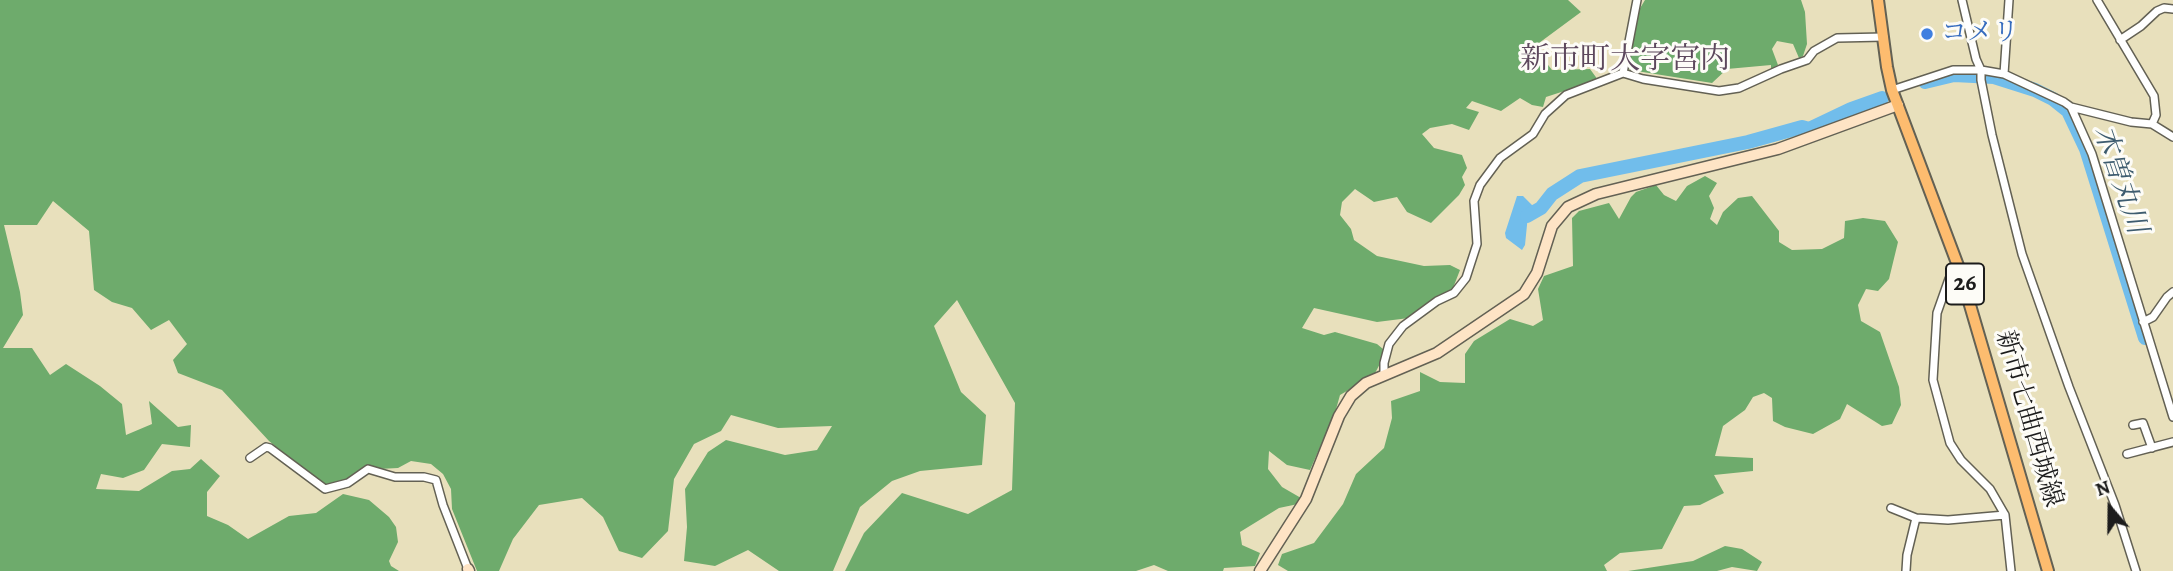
<!DOCTYPE html>
<html>
<head>
<meta charset="utf-8">
<style>
	body { margin:0 }
	#map { position:relative; width:2173px; height:571px; overflow:hidden; background:#e8e0bc; font-family:Alegreya,serif }
	canvas { display:block }
	.north { position:absolute; left:2075px; top:473px; width:70px; height:70px; -webkit-text-stroke:5px #fdfcf7; paint-order:stroke; rotate:340deg; font-size:19px; font-weight:700; line-height:28px; text-align:center; color:#1c1c1c }
	.north::after { content:''; display:block; margin:auto; width:24px; height:32px; background:#1c1c1c; clip-path:polygon(50% 0,100% 100%,50% 72%,0 100%) }
</style>
</head>
<body>
<div id="map">
<canvas width="2173" height="571"></canvas>
<div class="north">N</div>
</div>
<script>
const context = document.querySelector('canvas').getContext('2d');
context.lineJoin = 'round';
function fill(path, color) { context.fillStyle = color; context.fill(path, 'evenodd'); }
const shape = rows => new Path2D(rows.map(r => 'M' + r).join(''));
function stroke(path, color, width, dash) { context.strokeStyle = color; context.lineWidth = width; context.lineCap = dash ? 'butt' : 'round'; context.setLineDash(dash || []); context.stroke(path); }
function write(font, color, halo, rows, align = 'center') {
  context.font = font + ' Alegreya,"Noto Serif JP",serif'; context.lineWidth = 6; context.setLineDash([]); context.textBaseline = 'middle'; context.strokeStyle = halo; context.fillStyle = color; for (const [text, x, y, turn = 0] of rows) {
    context.save(); context.translate(x, y); context.rotate((+turn || 0) * Math.PI / 180); context.textAlign = isNaN(turn) ? turn : align; if (halo) context.strokeText(text, 0, 0); context.fillText(text, 0, 0); context.restore();
  }
}
fill(shape([
	[0,0,1568,0,1581,12,1539,43,1545,61,1552,70,1590,69,1598,80,1546,97,1543,107,1532,105,1520,98,1501,111,1472,101,1466,108,1479,112,1469,130,1452,124,1430,128,1422,134,1434,148,1462,155,1467,168,1462,177,1465,185,1459,195,1431,223,1407,212,1397,197,1374,202,1355,189,1342,202,1340,215,1351,229,1354,240,1377,256,1424,266,1450,265,1460,270,1453,288,1409,318,1377,322,1314,308,1302,328,1324,335,1335,332,1377,344,1383,349,1382,360,1374,375,1340,395,1335,413,1310,470,1287,465,1269,451,1268,469,1282,487,1301,498,1298,504,1279,508,1240,532,1242,545,1260,553,1255,566,1224,568,1223,571,1168,571,1154,565,1136,571,845,571,864,533,902,493,968,514,1012,490,1015,403,957,300,934,326,961,392,986,415,982,465,920,471,892,481,860,507,833,571,779,571,748,550,715,566,684,561,687,527,685,489,708,452,726,440,785,455,817,450,832,426,778,428,731,415,721,431,694,444,674,479,668,531,642,558,619,551,603,517,582,498,539,505,513,539,499,571,477,571,452,509,451,489,443,474,431,464,411,461,398,468,379,469,365,466,345,480,331,486,323,485,269,441,222,390,178,373,173,360,187,344,169,320,151,330,132,308,112,302,94,290,89,231,53,201,37,225,4,225,20,292,23,315,3,348,32,348,50,375,66,364,100,386,122,404,126,435,152,424,149,401,178,427,191,425,190,447,162,444,144,470,123,478,101,474,96,489,139,491,172,471,190,469,201,459,220,476,207,492,207,516,228,525,248,539,289,516,316,513,343,494,369,500,389,517,396,527,398,542,389,561,391,566,399,571,0,571],
	[1645,0,1801,0,1805,12,1807,44,1803,56,1799,58,1793,44,1777,41,1772,49,1778,65,1771,69,1771,65,1727,69,1712,83,1630,70,1628,66,1639,10],
	[1705,176,1717,183,1709,196,1714,208,1710,219,1717,225,1723,212,1738,198,1752,196,1779,231,1779,242,1792,250,1822,249,1844,238,1845,221,1863,218,1885,221,1898,242,1889,279,1878,291,1866,289,1858,305,1861,321,1880,332,1899,387,1901,405,1892,424,1882,426,1847,404,1840,419,1813,434,1785,427,1773,421,1772,398,1764,393,1753,397,1745,410,1723,426,1715,456,1753,458,1753,471,1714,475,1724,493,1700,505,1684,506,1662,549,1620,553,1604,565,1607,571,1288,571,1278,565,1282,554,1314,543,1343,504,1356,474,1384,448,1392,418,1391,401,1420,391,1420,372,1440,382,1465,383,1465,354,1474,341,1510,319,1533,326,1543,320,1538,289,1544,276,1573,266,1572,218,1579,211,1609,203,1619,219,1631,197,1636,192,1656,185,1664,195,1676,201,1687,186],
	[1725,546,1742,549,1762,562,1757,571,1732,567,1717,571,1628,571,1693,561]
]), '#6eab6c');
fill(shape([
	[1517,196,1523,196,1534,207,1528,215,1525,245,1522,250,1506,238,1505,233]
]), '#71bdeb');
stroke(shape([
	[1925,82,1954,75,1994,77,2035,90,2053,99,2068,111,2086,149,2145,338],
	[1527,216,1541,208,1552,194,1580,176,1748,142,1802,127,1809,129,1851,109,1882,98]
]), '#71bdeb', 14);
const street = shape([
	[1962,0,1976,59,1981,70,1981,80,1992,135,2022,254,2069,387,2115,505,2136,571],
	[2097,0,2154,96,2156,115,2152,124],
	[2120,40,2141,26,2157,11,2164,8,2173,9],
	[1623,73,1637,0],
	[2004,74,2009,0],
	[1892,90,1953,70,1981,70,2004,74,2064,102,2071,107,2092,154,2173,417],
	[2071,107,2131,122,2152,124,2173,137],
	[1960,271,1949,279,1937,313,1933,380,1950,443,1961,460,1990,489,2005,515,2011,571],
	[2143,322,2153,317,2167,297,2173,292],
	[1384,374,1384,363,1389,344,1403,326,1437,301,1454,293,1466,278,1477,244,1474,201,1480,185,1500,158,1533,134,1545,114,1566,95,1623,73,1643,79,1719,91,1739,88,1781,69,1807,60,1814,51,1837,38,1884,37],
	[2133,425,2143,423,2152,448],
	[2127,454,2173,442],
	[250,458,266,447,270,448,325,489,348,483,368,469,395,477,424,477,436,480,443,505,468,569],
	[1891,508,1916,518,1948,520,2005,515],
	[1906,571,1907,555,1916,518]
]);
const secondary = shape([
	[468,569,469,571],
	[1260,571,1306,499,1339,416,1351,396,1366,383,1437,353,1524,294,1537,273,1552,226,1568,207,1596,194,1778,149,1898,105]
]);
const primary = shape([
	[1878,0,1887,67,1892,90,1960,271,2048,571]
]);
stroke(street, '#636154', 10);
stroke(secondary, '#636154', 13);
stroke(primary, '#636154', 14);
stroke(street, '#fff', 7);
stroke(secondary, '#fee4c5', 10);
stroke(primary, '#fdbc6f', 10);
for (const [x, y, r, color] of [
	[1927,34,7,"#3f7fe0"]
]) { const dot = new Path2D(); dot.arc(x, y, r, 0, 2 * Math.PI); context.fillStyle = color; context.fill(dot); stroke(dot, '#fdfcf7', 2.5); }
for (const [x, y, w] of [
	[1965,284,38]
]) { const box = new Path2D(); box.roundRect(x - w / 2, y - 20.5, w, 41, 5); context.fillStyle = '#fdfcf7'; context.fill(box); stroke(box, '#1c1c1c', 2); }
write('bold 24px', '#1c1c1c', null, [
	["26",1965,284]
]);
write('26px', '#366cbe', '#fdfcf7', [
	["コメリ",1941,34]
], 'left');
write('26px', '#1c1c1c', '#fdfcf7', [
	["新市七曲西城線",2028,419,74]
]);
write('italic 28px', '#3e5c6f', '#fdfcf7', [
	["木曽丸川",2119,180,71]
]);
write('30px', '#5d485d', '#fdfcf7', [
	["新市町大字宮内",1625,61]
]);
</script>
</body>
</html>
